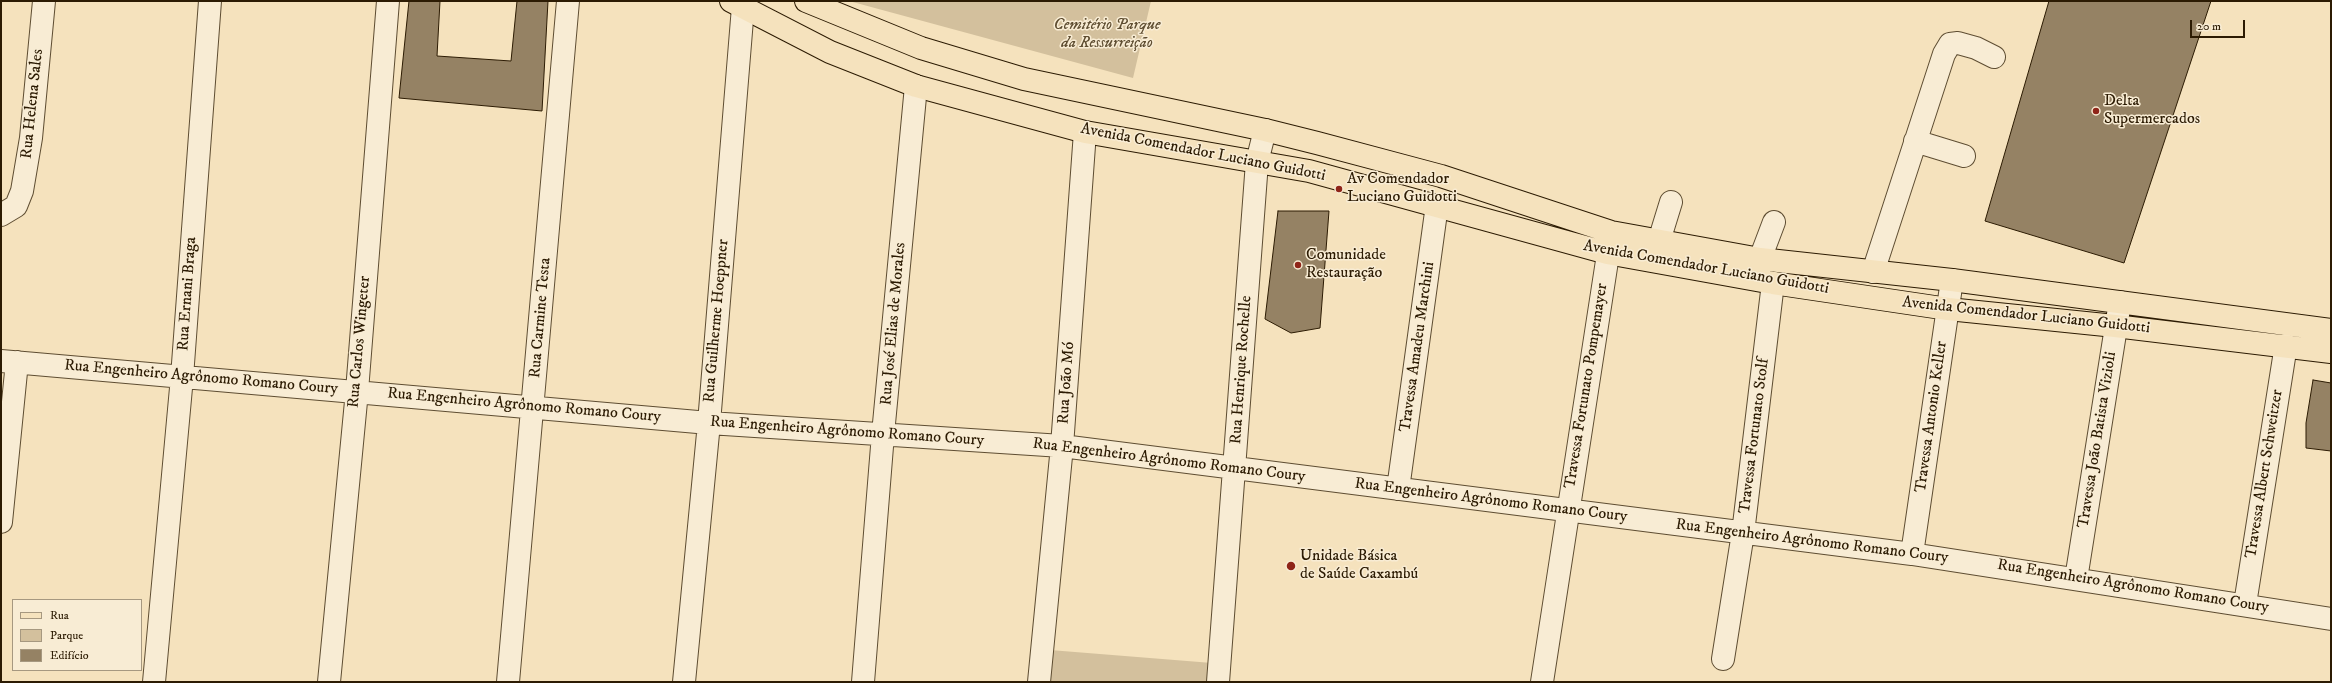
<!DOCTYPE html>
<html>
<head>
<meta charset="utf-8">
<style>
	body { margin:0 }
	#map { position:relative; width:2332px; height:683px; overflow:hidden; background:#f5e2bd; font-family:"IM FELL DW Pica",serif }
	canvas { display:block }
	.frame { position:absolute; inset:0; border:2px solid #2c1b03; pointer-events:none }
	.legend { position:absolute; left:12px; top:599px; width:130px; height:72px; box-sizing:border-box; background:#f8ecd4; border:1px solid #a69880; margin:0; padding:5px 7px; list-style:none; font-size:12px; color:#2c1b03 }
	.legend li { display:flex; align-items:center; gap:8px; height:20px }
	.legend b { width:20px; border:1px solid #a69880 }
	.scale { position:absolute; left:2190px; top:20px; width:55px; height:18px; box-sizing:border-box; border:2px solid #2c1b03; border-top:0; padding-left:5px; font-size:12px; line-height:14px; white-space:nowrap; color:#2c1b03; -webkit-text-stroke:3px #f8ecd4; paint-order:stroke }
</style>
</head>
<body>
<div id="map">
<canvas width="2332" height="683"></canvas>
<div class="frame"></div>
<ul class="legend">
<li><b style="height:5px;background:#f5e2bd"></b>Rua</li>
<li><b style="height:11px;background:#d3c09d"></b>Parque</li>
<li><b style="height:11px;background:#958264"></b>Edifício</li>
</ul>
<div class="scale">20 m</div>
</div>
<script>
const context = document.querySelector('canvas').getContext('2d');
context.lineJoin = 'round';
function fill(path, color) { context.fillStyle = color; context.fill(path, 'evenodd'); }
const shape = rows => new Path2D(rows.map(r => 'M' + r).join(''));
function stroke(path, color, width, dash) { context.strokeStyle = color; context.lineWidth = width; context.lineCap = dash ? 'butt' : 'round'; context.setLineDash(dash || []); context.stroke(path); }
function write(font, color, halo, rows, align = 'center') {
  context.font = font + ' "IM FELL DW Pica",serif'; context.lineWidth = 3; context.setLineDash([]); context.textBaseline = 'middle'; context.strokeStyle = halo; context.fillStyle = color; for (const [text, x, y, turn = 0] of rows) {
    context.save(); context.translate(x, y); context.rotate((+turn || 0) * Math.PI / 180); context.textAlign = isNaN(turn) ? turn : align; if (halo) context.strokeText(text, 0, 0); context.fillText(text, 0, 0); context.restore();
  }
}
fill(shape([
	[849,1,1151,1,1133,78],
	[1050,650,1212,663,1211,682,1047,682]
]), '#d3c09d');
const building = shape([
	[409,1,440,1,437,56,511,61,517,1,548,1,542,111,399,98,409,1],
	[2049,1,2211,1,2124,263,1985,221,2049,1],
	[1278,211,1329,211,1320,328,1291,333,1265,319,1278,211],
	[2313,380,2331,383,2331,451,2306,448,2306,423,2313,380]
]);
fill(building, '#958264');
stroke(building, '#2c1b03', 1);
const minor = shape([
	[1915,141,1964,156],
	[1,215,16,206,22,191,31,138,44,1],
	[1659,241,1671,202],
	[1760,259,1774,222],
	[1873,272,1944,54,1950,44,1958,43,1976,48,1994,57],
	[1,361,709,423,1062,446,1912,554,2331,619],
	[1398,489,1437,205],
	[1,522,17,362],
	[1912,554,1952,280],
	[2076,579,2120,302],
	[2245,604,2286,345],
	[1723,659,1743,533,1773,283],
	[154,682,182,377,210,1],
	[329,682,357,391,388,1],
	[508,682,568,1],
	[684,682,709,423,743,7],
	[863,682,883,434,916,86],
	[1039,682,1062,446,1085,132],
	[1218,682,1257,162,1265,130],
	[1542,682,1611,235]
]);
const major = shape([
	[731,1,830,52,916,86,1085,132,1309,171,1607,253,1773,283,1948,309,2115,326,2331,352],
	[806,1,921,48,1024,79,1265,130,1317,143,1441,176,1611,232,1760,259,1952,280,2331,330]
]);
stroke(minor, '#5e4d32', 24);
stroke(major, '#2c1b03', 24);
stroke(minor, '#f8ecd4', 22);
stroke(major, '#f5e2bd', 22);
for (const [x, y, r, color] of [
	[2096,111,4,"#8f2418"],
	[1339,189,4,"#8f2418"],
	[1298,265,4,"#8f2418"],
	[1291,566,5,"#8f2418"]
]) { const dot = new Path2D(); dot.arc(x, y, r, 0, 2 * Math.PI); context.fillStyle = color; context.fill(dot); stroke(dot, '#f8ecd4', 1.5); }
write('italic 16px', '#5e4d31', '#f8ecd4', [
	["Cemitério Parque",1107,26],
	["da Ressurreição",1107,44]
]);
write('16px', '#2c1b03', '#f8ecd4', [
	["Delta",2104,102],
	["Supermercados",2104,120],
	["Av Comendador",1347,180],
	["Luciano Guidotti",1347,198],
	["Comunidade",1306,256],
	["Restauração",1306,274],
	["Unidade Básica",1300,557],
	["de Saúde Caxambú",1300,575]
], 'left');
write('16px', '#2c1b03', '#f8ecd4', [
	["Rua Helena Sales",33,104,-84],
	["Avenida Comendador Luciano Guidotti",1203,153,11],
	["Avenida Comendador Luciano Guidotti",1706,268,10],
	["Rua Ernani Braga",188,294,-86],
	["Avenida Comendador Luciano Guidotti",2026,316,6],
	["Rua Carmine Testa",541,318,-85],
	["Rua Guilherme Hoeppner",717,321,-85],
	["Rua José Elias de Morales",894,324,-85],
	["Rua Carlos Wingeter",360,342,-85],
	["Travessa Amadeu Marchini",1418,347,-82],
	["Rua Henrique Rochelle",1242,370,-86],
	["Rua Engenheiro Agrônomo Romano Coury",201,378,5],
	["Rua João Mó",1067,383,-86],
	["Travessa Fortunato Pompemayer",1587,386,-81],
	["Rua Engenheiro Agrônomo Romano Coury",524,406,5],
	["Travessa Antonio Keller",1932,417,-82],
	["Rua Engenheiro Agrônomo Romano Coury",847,432,4],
	["Travessa Fortunato Stolf",1755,436,-83],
	["Travessa João Batista Vizioli",2098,440,-81],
	["Rua Engenheiro Agrônomo Romano Coury",1169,461,7],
	["Travessa Albert Schweitzer",2265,474,-81],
	["Rua Engenheiro Agrônomo Romano Coury",1491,501,7],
	["Rua Engenheiro Agrônomo Romano Coury",1812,542,7],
	["Rua Engenheiro Agrônomo Romano Coury",2133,587,9]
]);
</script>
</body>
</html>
